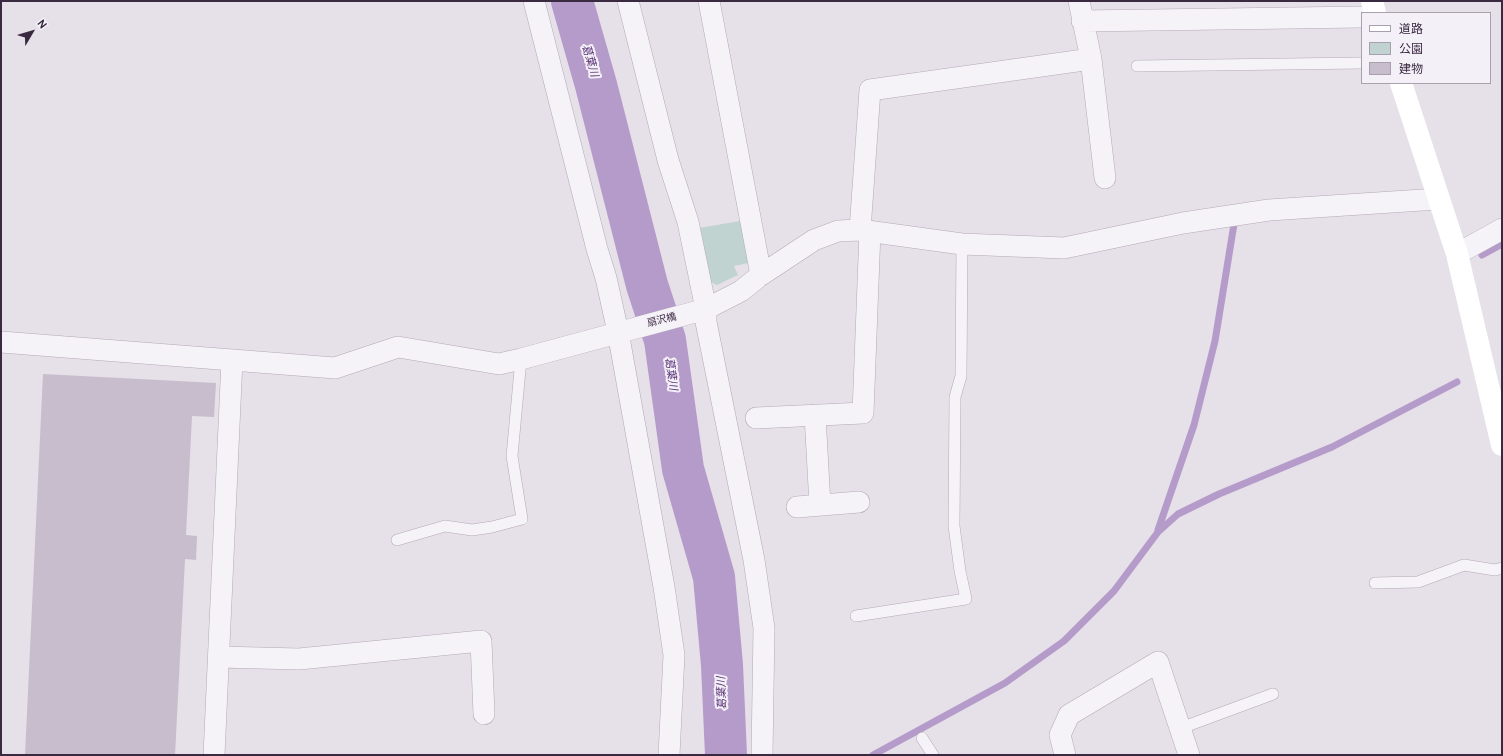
<!DOCTYPE html>
<html>
<head>
<meta charset="utf-8">
<style>
	body { margin:0 }
	#map { position:relative; width:1503px; height:756px; overflow:hidden; background:#e6e0e9; font-family:Overpass,"Noto Sans JP",sans-serif }
	canvas { display:block }
	.frame { position:absolute; inset:0; border:2px solid #392941; pointer-events:none }
	.legend { position:absolute; left:1361px; top:12px; width:130px; height:72px; box-sizing:border-box; background:#f4f0f7; border:1px solid #a9a0ae; margin:0; padding:5px 7px; list-style:none; font-size:12px; color:#392941 }
	.legend li { display:flex; align-items:center; gap:8px; height:20px }
	.legend b { width:20px; border:1px solid #a9a0ae }
	.north { position:absolute; left:12px; top:12px; width:40px; height:40px; -webkit-text-stroke:3px #f4f0f7; paint-order:stroke; rotate:52deg; font-size:11px; font-weight:700; line-height:16px; text-align:center; color:#392941 }
	.north::after { content:''; display:block; margin:auto; width:14px; height:18px; background:#392941; clip-path:polygon(50% 0,100% 100%,50% 72%,0 100%) }
</style>
</head>
<body>
<div id="map">
<canvas width="1503" height="756"></canvas>
<div class="frame"></div>
<ul class="legend">
<li><b style="height:5px;background:#fff"></b>道路</li>
<li><b style="height:11px;background:#c1d3d0"></b>公園</li>
<li><b style="height:11px;background:#c7bdcc"></b>建物</li>
</ul>
<div class="north">N</div>
</div>
<script>
const context = document.querySelector('canvas').getContext('2d');
context.lineJoin = 'round';
function fill(path, color) { context.fillStyle = color; context.fill(path, 'evenodd'); }
const shape = rows => new Path2D(rows.map(r => 'M' + r).join(''));
function stroke(path, color, width, dash) { context.strokeStyle = color; context.lineWidth = width; context.lineCap = dash ? 'butt' : 'round'; context.setLineDash(dash || []); context.stroke(path); }
function write(font, color, halo, rows, align = 'center') {
  context.font = font + ' Overpass,"Noto Sans JP",sans-serif'; context.lineWidth = 4; context.setLineDash([]); context.textBaseline = 'middle'; context.strokeStyle = halo; context.fillStyle = color; for (const [text, x, y, turn = 0] of rows) {
    context.save(); context.translate(x, y); context.rotate((+turn || 0) * Math.PI / 180); context.textAlign = isNaN(turn) ? turn : align; if (halo) context.strokeText(text, 0, 0); context.fillText(text, 0, 0); context.restore();
  }
}
fill(shape([
	[740,221,749,263,734,266,738,275,717,285,708,281,699,228]
]), '#c1d3d0');
stroke(shape([
	[1482,255,1502,244],
	[1158,530,1194,425,1215,341,1234,224],
	[873,755,1005,683,1064,641,1114,591,1158,532,1178,514,1219,494,1332,447,1457,382]
]), '#b59bca', 7);
stroke(shape([
	[572,1,596,85,647,285,665,340,683,469,714,577,722,665,726,755]
]), '#b59bca', 42);
fill(shape([
	[43,374,216,383,214,417,192,416,186,535,197,536,196,560,185,559,175,755,25,755]
]), '#c7bdcc');
const lane = shape([
	[1137,66,1362,63],
	[397,540,445,526,472,530,492,527,522,519,512,456,521,359],
	[1375,583,1418,582,1464,565,1495,570,1502,568],
	[856,616,966,599,960,571,954,526,955,397,961,376,962,244],
	[1181,728,1273,694],
	[922,738,933,755]
]);
const street = shape([
	[534,1,597,249,606,278,618,332,664,587,674,655,669,755],
	[628,1,668,160,688,222,706,309,706,322,754,560,764,628,762,755],
	[709,1,761,275],
	[1079,1,1091,59,1105,178],
	[1082,21,1362,17],
	[860,230,870,90,1091,59],
	[1457,254,1502,229],
	[1,342,335,368,398,347,499,364,521,359,706,309,741,291,761,275,814,240,838,231,860,230,962,244,1064,248,1183,223,1269,210,1438,199],
	[815,415,820,505],
	[756,418,863,413,870,231],
	[797,507,859,502],
	[219,657,299,659,481,641,484,714],
	[214,755,232,360],
	[1065,755,1060,735,1069,715,1158,662,1189,755]
]);
stroke(lane, '#b2a9b7', 12);
stroke(street, '#b2a9b7', 22);
stroke(lane, '#f6f3f8', 11);
stroke(street, '#f6f3f8', 21);
stroke(shape([
	[1372,1,1375,13],
	[1401,83,1457,254,1502,445]
]), '#fff', 22);
write('10px', '#392941', '#f4f0f7', [
	["扇沢橋",662,321,-14]
]);
write('italic 11px', '#5a3276', '#f4f0f7', [
	["葛葉川",589,61,74],
	["葛葉川",670,374,82],
	["葛葉川",723,693,-92]
]);
</script>
</body>
</html>
